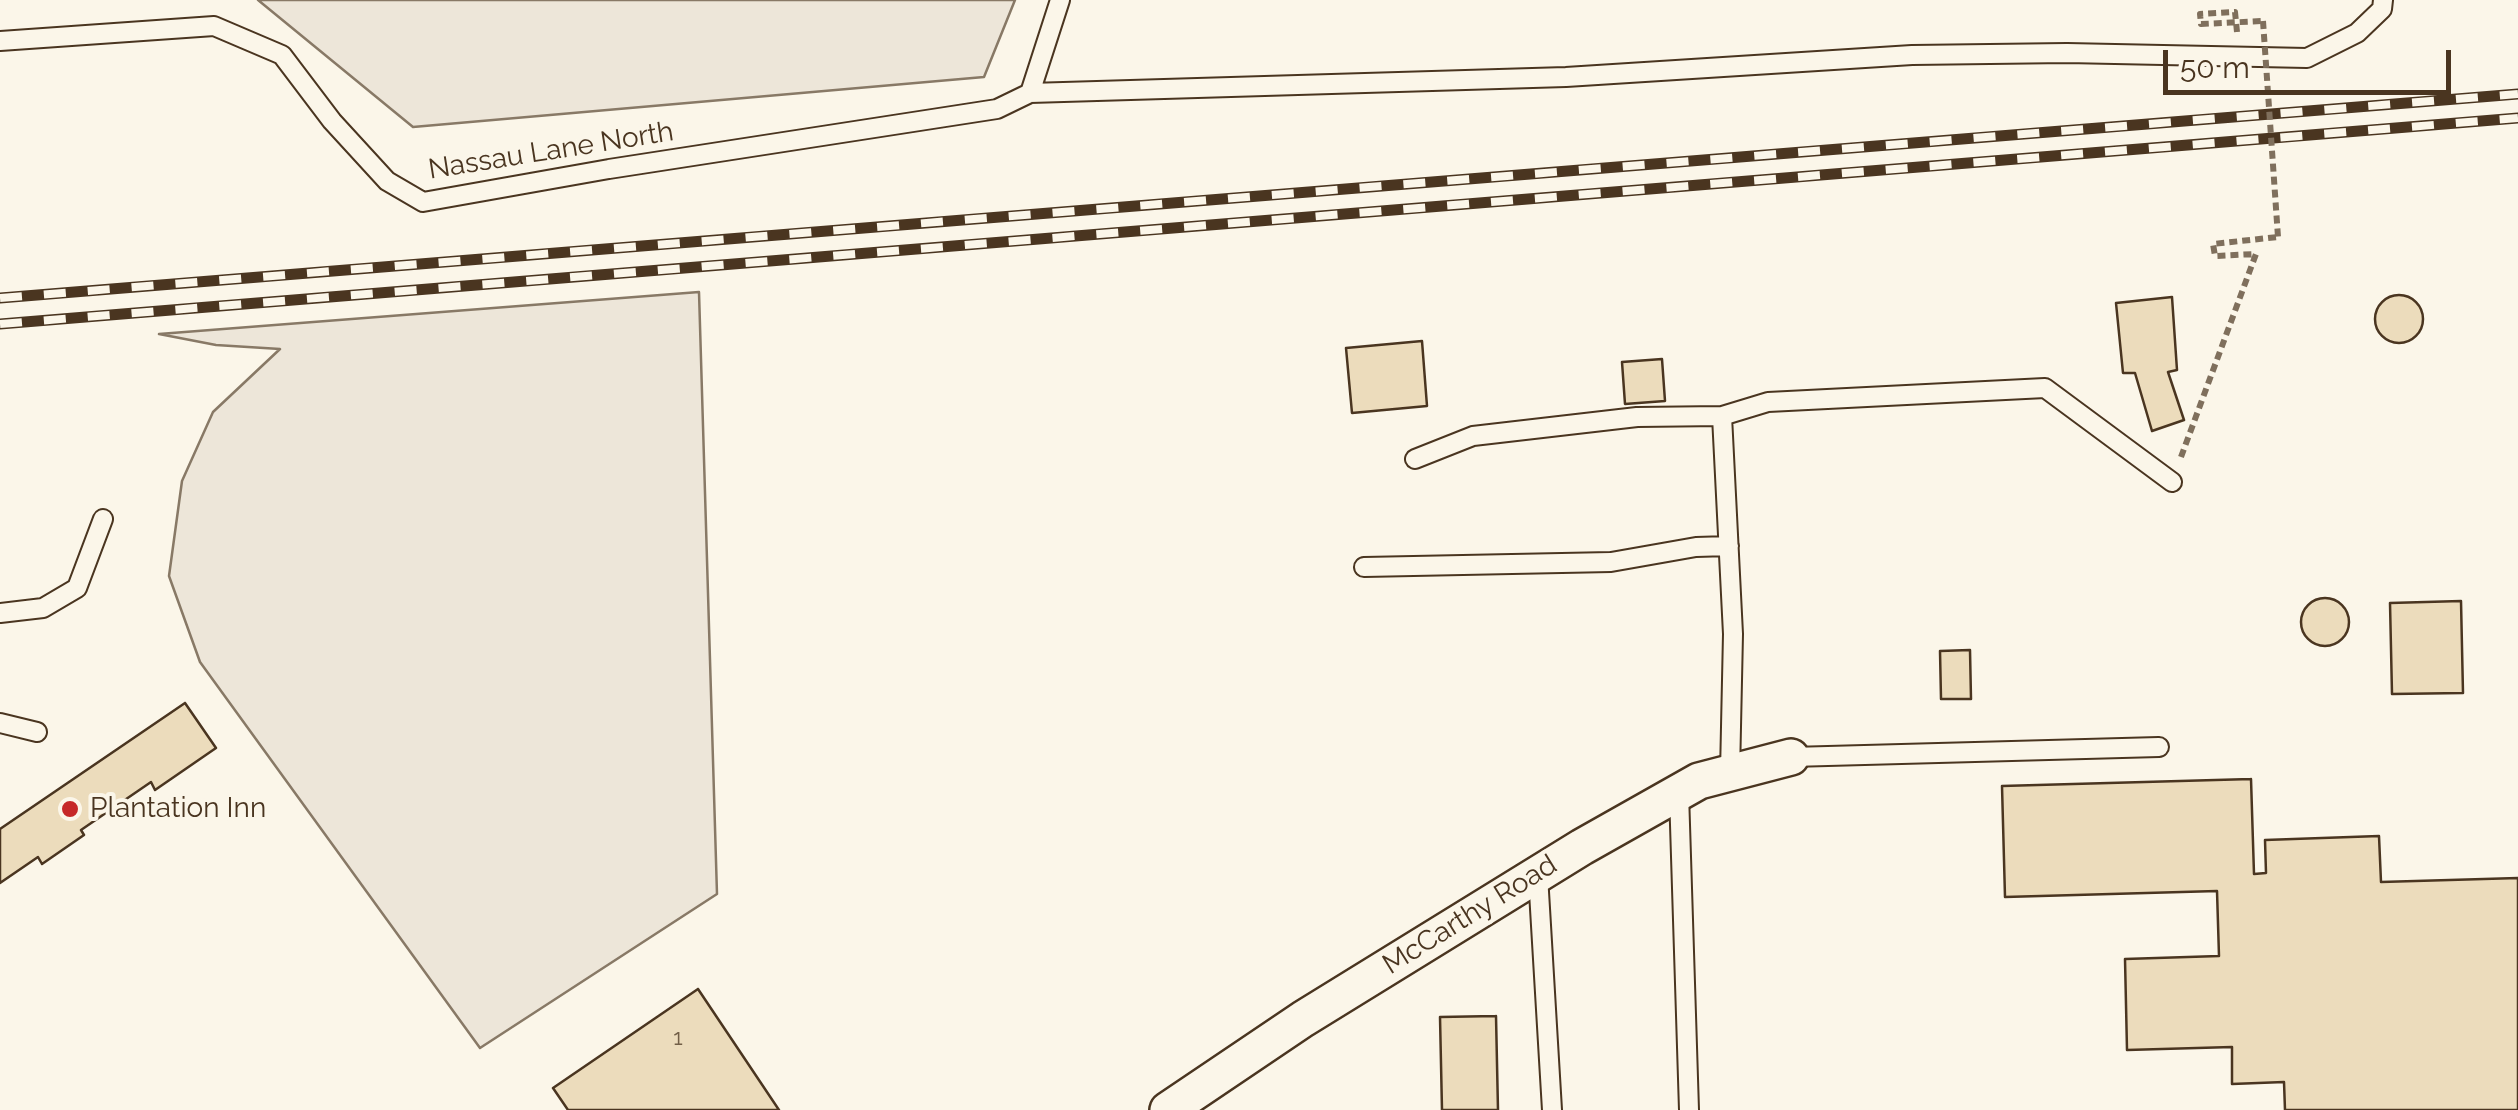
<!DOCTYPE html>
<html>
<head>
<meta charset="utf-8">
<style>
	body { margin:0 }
	#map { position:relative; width:2518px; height:1110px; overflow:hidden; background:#fbf6e9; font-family:Raleway,sans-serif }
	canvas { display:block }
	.scale { position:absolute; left:2163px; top:50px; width:288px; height:45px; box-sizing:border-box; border:5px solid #4a3520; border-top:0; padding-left:12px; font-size:30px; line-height:35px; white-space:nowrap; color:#4a3520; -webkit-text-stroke:8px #fbf6e9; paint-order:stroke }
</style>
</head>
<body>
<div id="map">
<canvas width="2518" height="1110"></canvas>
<div class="scale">50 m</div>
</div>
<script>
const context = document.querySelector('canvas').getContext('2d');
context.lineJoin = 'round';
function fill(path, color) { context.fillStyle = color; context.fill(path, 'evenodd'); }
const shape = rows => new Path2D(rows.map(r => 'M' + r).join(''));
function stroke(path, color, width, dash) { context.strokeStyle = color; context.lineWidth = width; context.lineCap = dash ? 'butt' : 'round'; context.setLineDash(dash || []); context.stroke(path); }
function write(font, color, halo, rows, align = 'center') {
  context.font = font + ' Raleway,sans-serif'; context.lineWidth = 8; context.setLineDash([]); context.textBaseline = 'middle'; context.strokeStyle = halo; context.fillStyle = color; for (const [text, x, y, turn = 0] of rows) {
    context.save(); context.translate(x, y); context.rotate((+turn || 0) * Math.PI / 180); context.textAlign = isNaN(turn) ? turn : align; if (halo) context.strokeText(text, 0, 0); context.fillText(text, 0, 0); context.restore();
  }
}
const green = shape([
	[258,0,1015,0,984,77,413,127,258,0],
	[699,292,717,894,480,1048,200,662,169,576,182,481,213,412,280,349,216,345,159,334,699,292]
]);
fill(green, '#ede6d9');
stroke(green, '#887966', 2.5);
const building = shape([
	'2375 319a24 24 0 1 1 48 0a24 24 0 1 1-48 0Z',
	[2172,297,2177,370,2168,372,2184,420,2152,431,2135,373,2123,373,2116,303,2172,297],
	[1422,341,1427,406,1352,413,1346,348,1422,341],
	[1662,359,1665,401,1625,404,1622,362,1662,359],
	'2301 622a24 24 0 1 1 48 0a24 24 0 1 1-48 0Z',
	[2461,601,2463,693,2392,694,2390,603,2461,601],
	[1970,650,1971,699,1941,699,1940,651,1970,650],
	[185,703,216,748,155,790,151,782,81,830,84,835,42,864,38,857,0,883,0,829,185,703],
	[2251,779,2254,874,2266,873,2265,840,2379,836,2381,882,2518,878,2518,1110,2285,1110,2284,1082,2232,1084,2232,1047,2127,1050,2125,959,2219,956,2217,891,2005,897,2002,786,2251,779],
	[698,989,779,1110,568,1110,553,1088,698,989],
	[1496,1016,1498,1110,1442,1110,1440,1017,1496,1016]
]);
fill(building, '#ecdcbc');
stroke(building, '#4a3520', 2.5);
const service = shape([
	[0,41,214,26,282,55,332,121,387,181,423,202,609,169,997,109,1030,93,1566,77,1912,55,2067,53,2307,58,2357,33,2382,9,2383,0],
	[1030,93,1060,0],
	[1415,459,1473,436,1637,417,1722,416],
	[1364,567,1611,562,1696,547,1729,546],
	[0,613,43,608,77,588,103,519],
	[0,723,37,732],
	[1791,757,2159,747],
	[1730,773,1733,634,1722,416,1768,402,2045,388,2172,482],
	[1679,793,1689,1110],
	[1538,875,1552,1110]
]);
const minor = shape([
	[1168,1110,1303,1019,1582,847,1699,781,1791,757]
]);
stroke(service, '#4a3520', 22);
stroke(minor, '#4a3520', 40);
stroke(shape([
	[2237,32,2235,12,2200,14,2201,24,2263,21],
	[2181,457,2256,254,2215,256,2213,244,2278,237]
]), '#7f6f5c', 6, [8, 5]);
stroke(service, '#fbf6e9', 18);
stroke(minor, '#fbf6e9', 35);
const rail = shape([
	[0,298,2518,94],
	[0,324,2518,118]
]);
stroke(rail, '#4a3520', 11);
stroke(rail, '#fbf6e9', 8, [22]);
stroke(shape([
	[2263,21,2278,237]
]), '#7f6f5c', 6, [8, 5]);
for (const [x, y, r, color] of [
	[70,809,10,"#c62828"]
]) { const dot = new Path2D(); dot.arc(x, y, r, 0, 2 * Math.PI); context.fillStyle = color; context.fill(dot); stroke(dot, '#fbf6e9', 4); }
write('22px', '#725f47', null, [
	["1",678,1038]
]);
write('28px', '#4a3520', '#fbf6e9', [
	["Nassau Lane North",551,151,-9],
	["McCarthy Road",1470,915,-32]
]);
write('28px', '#4a3520', '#fbf6e9', [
	["Plantation Inn",90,809]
], 'left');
</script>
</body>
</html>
